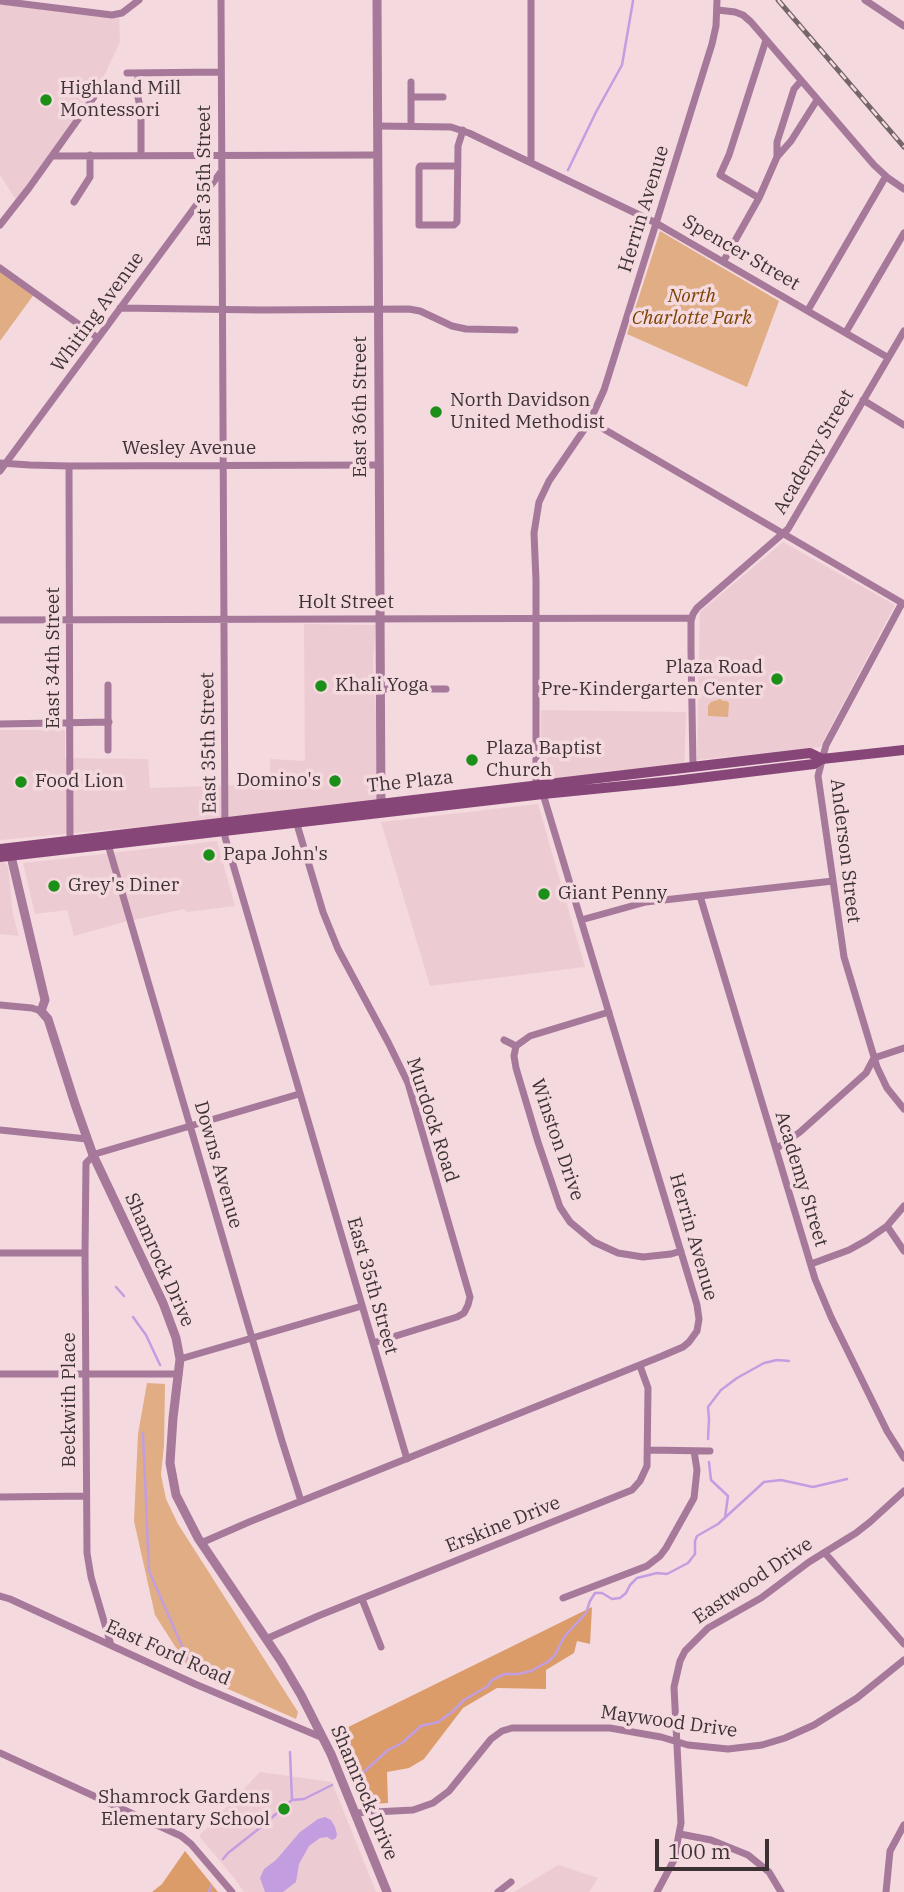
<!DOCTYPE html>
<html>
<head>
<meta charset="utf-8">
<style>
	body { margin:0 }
	#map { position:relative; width:904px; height:1892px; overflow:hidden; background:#f4d9df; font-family:"IBM Plex Serif",serif }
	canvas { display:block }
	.scale { position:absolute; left:655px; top:1839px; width:114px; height:32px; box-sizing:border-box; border:4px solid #3c3234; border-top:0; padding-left:9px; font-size:21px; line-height:24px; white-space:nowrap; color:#3c3234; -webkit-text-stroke:5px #f4d9df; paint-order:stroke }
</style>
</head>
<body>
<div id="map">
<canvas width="904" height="1892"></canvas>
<div class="scale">100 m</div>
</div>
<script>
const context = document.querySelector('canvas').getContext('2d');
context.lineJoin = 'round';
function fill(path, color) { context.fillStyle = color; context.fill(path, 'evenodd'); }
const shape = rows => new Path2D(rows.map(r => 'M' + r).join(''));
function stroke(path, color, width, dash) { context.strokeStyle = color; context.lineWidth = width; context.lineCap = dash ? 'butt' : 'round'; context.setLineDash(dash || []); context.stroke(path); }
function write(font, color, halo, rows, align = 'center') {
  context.font = font + ' "IBM Plex Serif",serif'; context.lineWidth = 7; context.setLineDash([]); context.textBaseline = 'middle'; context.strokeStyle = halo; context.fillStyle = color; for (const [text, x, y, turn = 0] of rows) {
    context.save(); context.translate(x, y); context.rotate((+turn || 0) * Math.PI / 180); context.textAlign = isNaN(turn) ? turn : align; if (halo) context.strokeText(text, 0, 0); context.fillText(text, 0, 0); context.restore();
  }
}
fill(shape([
	[0,0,119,14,120,42,94,97,18,203,0,175],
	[783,542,895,605,820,747,697,760,700,612],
	[304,624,376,625,373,661,377,732,377,805,0,840,0,730,65,730,65,758,148,759,150,788,270,784,270,759,305,761],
	[541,710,686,712,684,772,541,783],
	[538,804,585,967,430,986,381,822],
	[217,841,235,906,186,912,184,909,124,922,74,936,67,910,35,914,23,863],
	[0,862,4,862,8,866,13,915,19,936,0,934],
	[260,1772,332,1782,376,1892,244,1892,235,1879,199,1836],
	[558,1865,598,1878,589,1892,514,1892]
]), '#edcbd2');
fill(shape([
	[660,231,779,301,747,387,627,334],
	[0,268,35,293,0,341],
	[720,699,723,701,727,701,729,703,728,717,708,716,708,706,711,702],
	[147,1383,165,1384,164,1445,161,1475,166,1499,178,1524,298,1712,296,1719,192,1673,155,1615,134,1521,138,1434]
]), '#e1ad84');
fill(shape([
	[592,1607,590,1644,577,1641,574,1653,546,1670,546,1689,497,1688,463,1708,424,1759,409,1768,387,1772,388,1803,370,1804,365,1803,361,1799,332,1735],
	[185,1851,218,1892,152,1892,162,1884]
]), '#db9c69');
fill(shape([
	[325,1817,331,1820,335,1827,337,1834,336,1838,332,1840,327,1837,320,1838,309,1846,299,1864,296,1882,283,1892,265,1892,260,1878,264,1869,276,1860,300,1832,318,1819]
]), '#c29ee1');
stroke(shape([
	[568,170,596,112,622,65,633,1],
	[116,1287,124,1296],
	[133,1317,146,1335,160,1365],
	[143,1433,149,1571,193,1671],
	[708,1439,709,1419,708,1407,721,1390,737,1378,764,1363,777,1360,789,1361],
	[709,1462,711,1480,728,1496,725,1518],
	[290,1752,292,1800],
	[357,1778,388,1750,402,1743,421,1726,438,1722,452,1712,464,1700,488,1686,492,1680,505,1674,519,1674,531,1671,549,1661,555,1655,564,1637,586,1613,590,1601,595,1593,602,1593,612,1599,620,1598,626,1593,630,1585,637,1578,657,1573,667,1574,688,1563,695,1554,695,1541,697,1536,718,1524,764,1482,781,1480,813,1487,847,1479],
	[223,1859,228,1853,261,1827,292,1800,304,1799,332,1785],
	[209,1892,211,1886]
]), '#c29ee1', 2.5);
stroke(shape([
	[221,0,225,837,407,1459],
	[531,0,531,162],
	[865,0,904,26],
	[0,1,112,15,122,13,139,0],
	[718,10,735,12,743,15,751,22,874,165,888,178,904,189],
	[127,73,221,72],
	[138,73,138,97,141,113,141,155],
	[411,82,411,126],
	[411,97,443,97],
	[378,126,451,127,469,133,656,223,887,357],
	[52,156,378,155],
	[777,157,791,141,817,100],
	[457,166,420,166,419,168,419,225,454,225,457,222,458,146,463,130],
	[759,198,720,175,729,155,766,40],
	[74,202,90,177,90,155],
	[0,225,29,188,94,97],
	[723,262,759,198,777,157,777,142,794,89,801,81],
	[0,268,98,338],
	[120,308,262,310,409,309,420,311,452,326,466,329,515,330],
	[808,310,886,176],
	[846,332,904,233],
	[863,400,904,425],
	[590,421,904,604],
	[0,463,30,465,69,466,379,465],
	[69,466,70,843],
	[0,471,220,173],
	[902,603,826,745,818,776,844,957,877,1067,887,1088,904,1109],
	[0,620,691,618],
	[380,689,446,689],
	[0,724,109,722],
	[108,750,108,685],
	[693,766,691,651,691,621,693,614,697,608,788,529,904,331],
	[536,786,536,580,534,533,539,502,549,481,590,421,604,390,712,44,716,26,717,0],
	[296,821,323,912,338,949,389,1044,408,1083,470,1297,468,1305,464,1313,457,1317,373,1343],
	[107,841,282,1441,301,1501],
	[700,896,815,1279,831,1317,887,1431,904,1458],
	[581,920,646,902,833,881],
	[0,1005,32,1008,41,1011],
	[609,1012,530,1036,516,1046,514,1056,516,1068,538,1142,560,1207,570,1222,594,1242,618,1253,643,1257,671,1254,681,1251],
	[504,1040,516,1046],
	[0,1130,87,1139],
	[776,1149,800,1132,866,1073,874,1058,904,1048],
	[887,1226,904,1251],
	[0,1253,85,1253],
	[811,1264,849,1250,867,1240,887,1226,904,1206],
	[180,1359,362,1306],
	[0,1374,179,1374],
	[648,1450,710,1451],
	[0,1497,86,1496],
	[201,1543,249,1522,662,1356,683,1347,689,1342,697,1331,699,1319,697,1305,543,794],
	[825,1553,904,1644],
	[0,1596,10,1599,195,1684,323,1738],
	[563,1598,647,1566,660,1556,666,1548,694,1498,697,1470,694,1451],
	[362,1599,381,1647],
	[266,1639,318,1616,632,1490,640,1481,647,1466,648,1388,640,1366],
	[111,1645,91,1577,87,1553,85,1253,86,1163,95,1154,299,1094],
	[0,1753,181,1836,191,1844,232,1892],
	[355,1813,413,1810,433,1803,449,1791,491,1739,502,1731,512,1728,610,1728,661,1737,688,1745,728,1749,762,1745,785,1738,814,1725,857,1698,904,1660],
	[680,1834,711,1840,748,1855,769,1872,781,1892],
	[498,1892,511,1882],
	[657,1892,674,1860,681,1823,674,1687,680,1661,685,1651,708,1628,761,1598,809,1562,856,1533,870,1522,904,1491],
	[886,1892,890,1851,904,1825]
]), '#a6799b', 7);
stroke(shape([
	[377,0,381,810],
	[11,856,45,1000,41,1011,48,1019,75,1104,93,1155,163,1303,176,1338,180,1359,173,1418,170,1463,176,1495,198,1538,281,1661,301,1695,331,1754,387,1892]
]), '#a6799b', 9);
stroke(shape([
	[0,849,810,753,822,759],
	[0,857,543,794,674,781,814,764,822,759,904,750]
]), '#864678', 10);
const rail = shape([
	[778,0,904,147]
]);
stroke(rail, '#756669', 5);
stroke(rail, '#f4d9df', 2.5, [8]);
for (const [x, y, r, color] of [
	[46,100,7,"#1c8f18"],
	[436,412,7,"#1c8f18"],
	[777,679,7,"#1c8f18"],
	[321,686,7,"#1c8f18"],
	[472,760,7,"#1c8f18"],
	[335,781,7,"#1c8f18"],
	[21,782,7,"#1c8f18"],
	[209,855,7,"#1c8f18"],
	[54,886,7,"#1c8f18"],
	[544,894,7,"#1c8f18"],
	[284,1809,7,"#1c8f18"]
]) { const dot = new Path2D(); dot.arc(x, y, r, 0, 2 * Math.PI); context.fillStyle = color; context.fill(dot); stroke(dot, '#f4d9df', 2.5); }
write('19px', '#3c3234', '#f4d9df', [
	["Highland Mill",60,89],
	["Montessori",60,111],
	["North Davidson",450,401],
	["United Methodist",450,423],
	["Plaza Road",763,668,"right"],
	["Pre-Kindergarten Center",763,690,"right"],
	["Khali Yoga",335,686],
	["Plaza Baptist",486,749],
	["Church",486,771],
	["Domino's",321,781,"right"],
	["Food Lion",35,782],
	["Papa John's",223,855],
	["Grey's Diner",68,886],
	["Giant Penny",558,894],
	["Shamrock Gardens",270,1798,"right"],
	["Elementary School",270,1820,"right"]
], 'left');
write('19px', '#3c3234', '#f4d9df', [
	["East 35th Street",205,176,-90],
	["Herrin Avenue",644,209,-73],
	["Spencer Street",741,253,30],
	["Whiting Avenue",98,312,-54],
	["East 36th Street",361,407,-90],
	["Wesley Avenue",189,449],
	["Academy Street",814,452,-60],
	["Holt Street",346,603],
	["East 34th Street",54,658,-90],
	["East 35th Street",209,743,-91],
	["The Plaza",410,782,-6],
	["Anderson Street",845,851,83],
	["Murdock Road",432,1120,72],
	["Winston Drive",557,1140,71],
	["Downs Avenue",218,1165,74],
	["Academy Street",801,1179,73],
	["Herrin Avenue",693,1237,74],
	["Shamrock Drive",159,1260,66],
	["East 35th Street",372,1286,74],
	["Beckwith Place",70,1400,-90],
	["Erskine Drive",503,1525,-22],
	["Eastwood Drive",753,1581,-34],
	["East Ford Road",168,1653,24],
	["Maywood Drive",669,1722,8],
	["Shamrock Drive",364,1793,67]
]);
write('italic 19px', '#7c4200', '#f4d9df', [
	["North",692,297],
	["Charlotte Park",692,319]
]);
</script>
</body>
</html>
